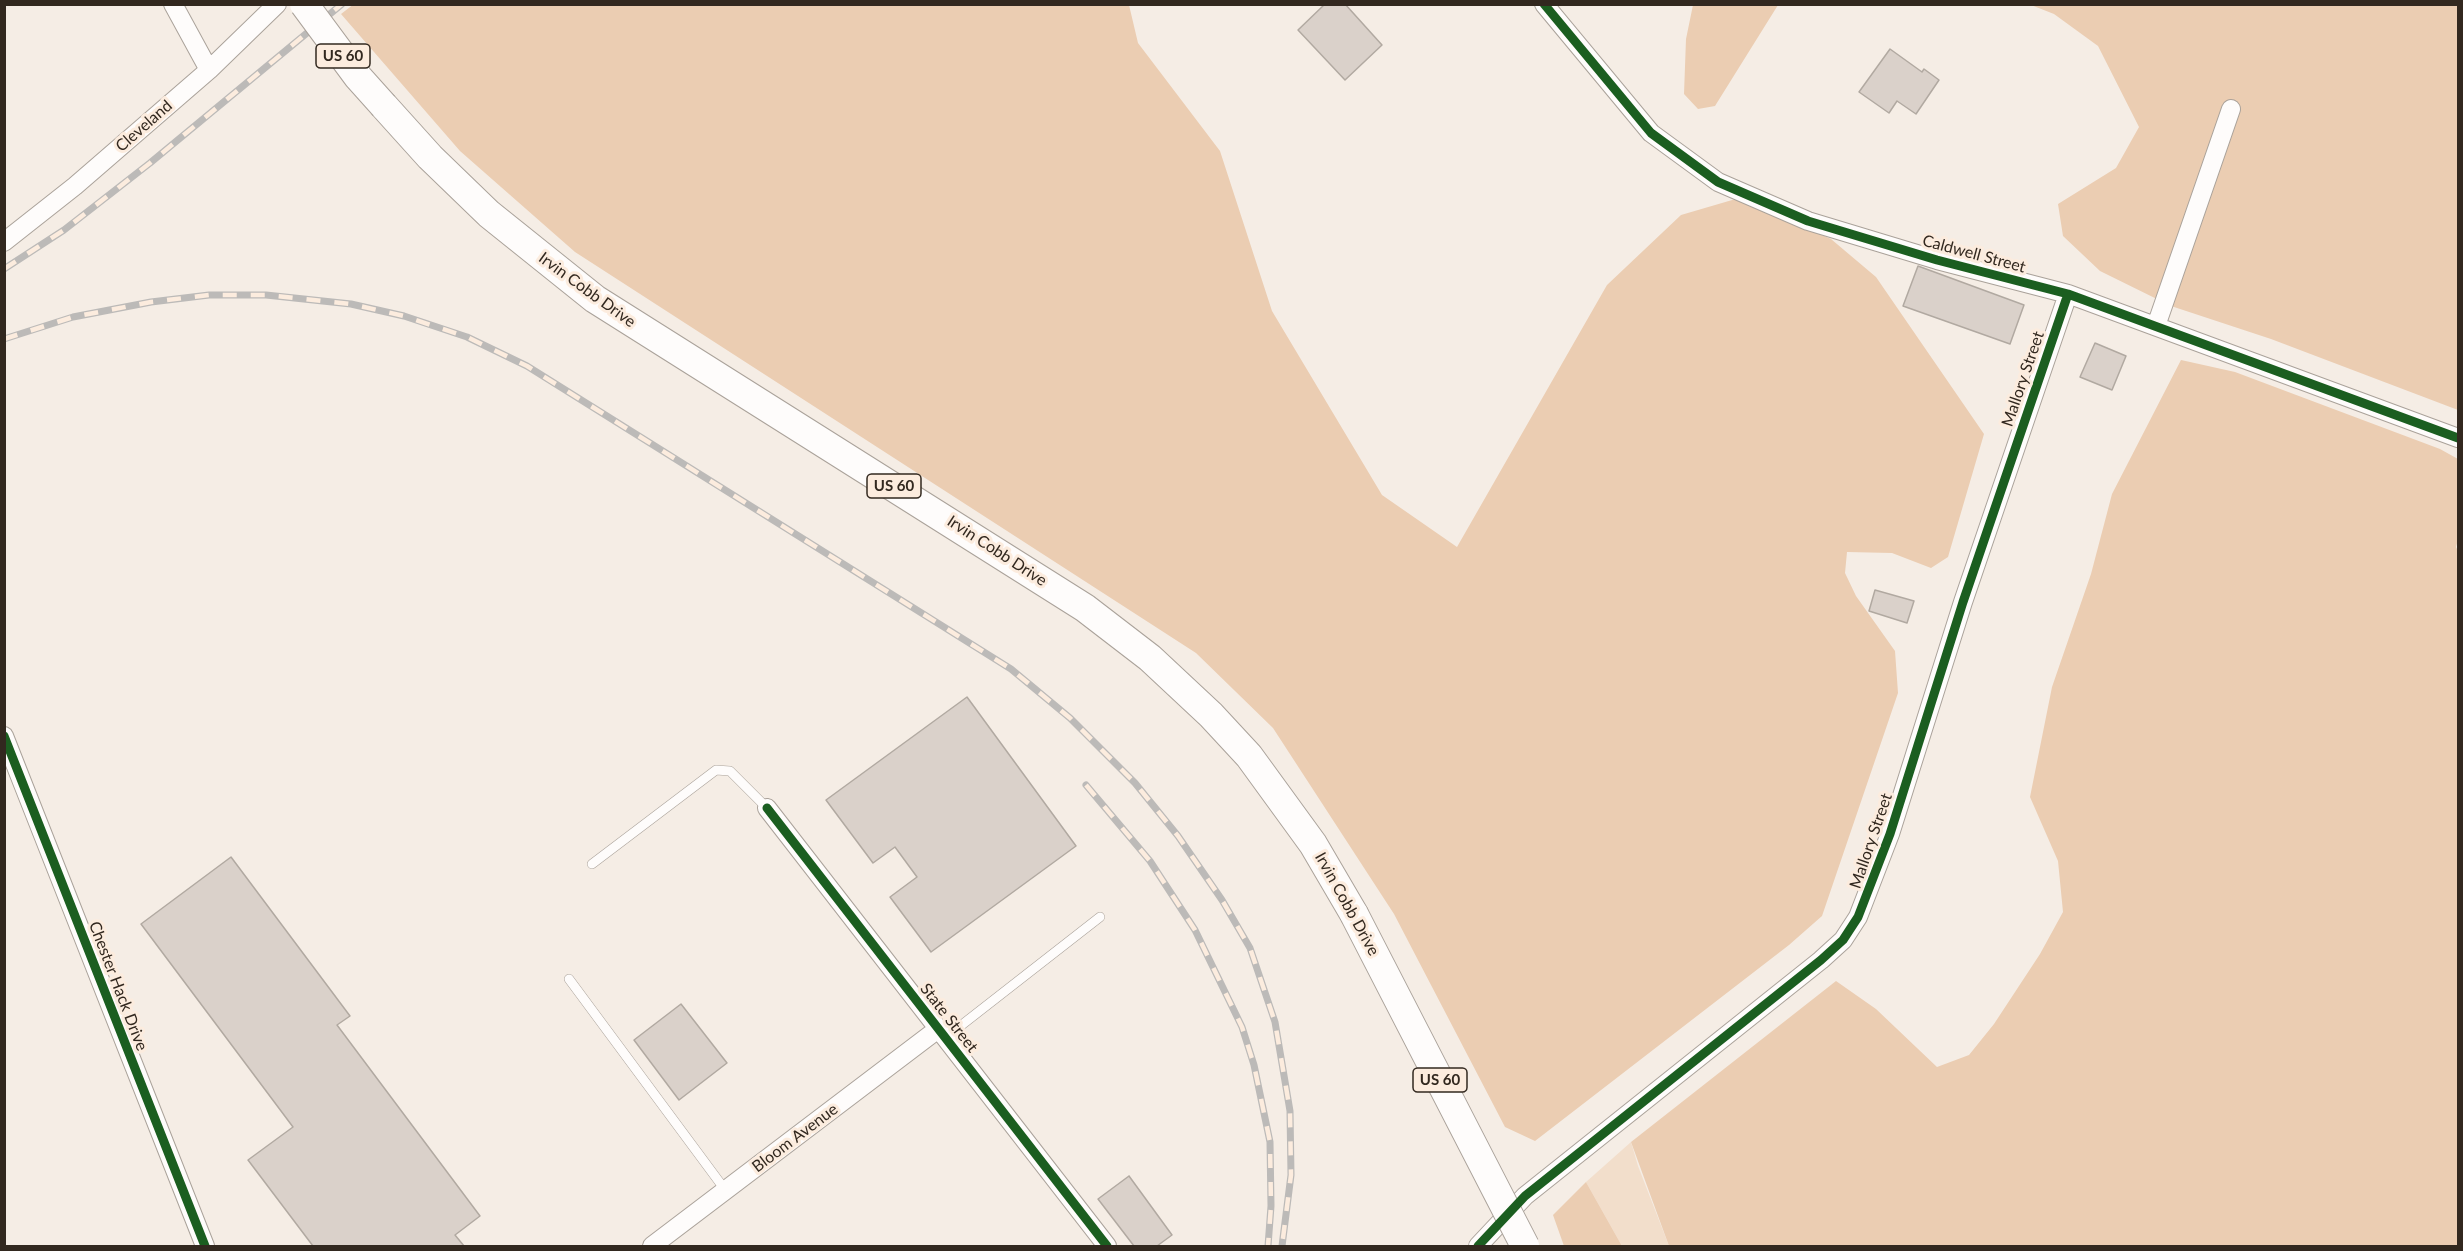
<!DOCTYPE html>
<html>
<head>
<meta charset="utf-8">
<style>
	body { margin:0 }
	#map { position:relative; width:2463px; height:1251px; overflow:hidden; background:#f5ede5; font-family:Lato,sans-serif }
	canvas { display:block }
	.frame { position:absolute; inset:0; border:6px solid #32281f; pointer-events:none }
</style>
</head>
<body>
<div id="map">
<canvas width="2463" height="1251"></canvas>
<div class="frame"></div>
</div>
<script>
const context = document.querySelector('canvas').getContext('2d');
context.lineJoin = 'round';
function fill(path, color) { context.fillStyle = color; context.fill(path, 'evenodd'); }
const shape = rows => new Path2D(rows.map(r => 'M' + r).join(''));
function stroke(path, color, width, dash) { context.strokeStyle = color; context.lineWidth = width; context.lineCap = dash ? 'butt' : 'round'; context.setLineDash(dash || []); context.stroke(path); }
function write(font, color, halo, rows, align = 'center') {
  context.font = font + ' Lato,sans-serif'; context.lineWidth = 6; context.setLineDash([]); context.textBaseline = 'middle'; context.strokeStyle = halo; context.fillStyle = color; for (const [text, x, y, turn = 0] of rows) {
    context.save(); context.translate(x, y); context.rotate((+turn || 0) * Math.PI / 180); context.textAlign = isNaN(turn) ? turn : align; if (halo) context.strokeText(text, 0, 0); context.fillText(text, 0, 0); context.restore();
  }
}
fill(shape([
	[1631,1142,1638,1166,1669,1246,1622,1246,1586,1182]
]), '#f2decb');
fill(shape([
	[354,4,1129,5,1138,43,1220,151,1272,311,1382,495,1457,547,1607,285,1681,215,1739,198,1831,239,1876,277,1984,434,1948,557,1931,568,1892,553,1847,552,1845,573,1856,596,1895,651,1898,693,1822,916,1789,945,1535,1141,1505,1127,1394,914,1273,728,1196,653,575,252,460,151,341,14],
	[1693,5,1778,5,1715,106,1698,109,1684,94,1686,39],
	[2031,5,2458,5,2458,410,2271,339,2171,306,2100,271,2063,236,2058,204,2116,168,2139,127,2098,46,2054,14],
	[2181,360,2235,372,2440,449,2458,459,2458,540,2456,547,2458,551,2458,1246,1669,1246,1631,1142,1836,981,1876,1009,1937,1067,1969,1055,1994,1024,2040,954,2063,912,2058,861,2030,797,2052,687,2091,574,2112,494],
	[1586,1182,1622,1246,1564,1246,1553,1215]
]), '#ebcdb2');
const building = shape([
	[1325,4,1345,4,1382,45,1345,80,1298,30,1325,4],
	[1890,49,1922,72,1924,69,1939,80,1916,114,1897,101,1889,113,1859,92,1890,49],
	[1918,266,2024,305,2010,344,1903,306,1918,266],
	[2095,343,2126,356,2112,390,2080,377,2095,343],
	[1875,590,1914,601,1907,623,1869,611,1875,590],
	[967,697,1076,846,931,952,890,897,917,877,895,847,873,863,826,800,967,697],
	[231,857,350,1016,337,1025,480,1216,455,1235,464,1246,313,1246,248,1160,293,1127,141,924,231,857],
	[681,1004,727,1063,679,1100,634,1040,681,1004],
	[1129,1176,1172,1235,1157,1246,1134,1246,1098,1199,1129,1176]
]);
fill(building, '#dad1ca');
stroke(building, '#b1a9a1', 1.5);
const lane = shape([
	[592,864,716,770,730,771,767,808],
	[569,979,726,1191],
	[945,1038,1100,917]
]);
const street = shape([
	[173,4,209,70],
	[1544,4,1651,133,1718,182,1808,221,1937,260,2068,294,2458,438],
	[4,242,75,186,209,70,277,4],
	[2156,326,2231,109],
	[4,736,205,1246],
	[767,808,1107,1246],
	[652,1246,938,1029],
	[1478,1246,1525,1196,1821,960,1843,940,1858,917,1890,834,1963,602,2068,294]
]);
const primary = shape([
	[384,106,430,157,489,214,595,299,1085,608,1150,658,1211,715,1249,756,1313,844,1354,914]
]);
stroke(lane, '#aaa29a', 10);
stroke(street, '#aaa29a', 20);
stroke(primary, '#aaa29a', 30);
stroke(lane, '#fefcfb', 9);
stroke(street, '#fefcfb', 18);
stroke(primary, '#fefcfb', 28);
const rail = shape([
	[4,269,64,230,150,163,342,4],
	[4,339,73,317,151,302,209,295,266,295,351,304,404,316,467,337,527,366,1011,669,1070,718,1135,783,1178,836,1222,900,1250,948,1275,1022,1290,1111,1291,1175,1282,1246],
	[1086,785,1150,861,1195,930,1242,1027,1254,1065,1270,1142,1271,1206,1268,1246]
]);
stroke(rail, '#bcbab8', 7);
stroke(rail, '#fcecde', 4.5, [14]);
const primaryBridge = shape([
	[304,4,358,77,384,106],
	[1354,914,1525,1246]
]);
stroke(primaryBridge, '#aaa29a', 30, []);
stroke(primaryBridge, '#fefcfb', 28);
stroke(shape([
	[1544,4,1651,133,1718,182,1808,221,1937,260,2068,294,2458,438],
	[4,736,205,1246],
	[767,808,1107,1246],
	[1478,1246,1525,1196,1821,960,1843,940,1858,917,1890,834,1963,602,2068,294]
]), '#1b5e20', 9);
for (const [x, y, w] of [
	[343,56,54],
	[894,486,54],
	[1440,1080,54]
]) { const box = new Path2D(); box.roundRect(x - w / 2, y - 12, w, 24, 4.5); context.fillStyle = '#fcecde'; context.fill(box); stroke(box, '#32281f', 1.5); }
write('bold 15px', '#32281f', null, [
	["US 60",343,56],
	["US 60",894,486],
	["US 60",1440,1080]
]);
write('16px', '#32281f', '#fcecde', [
	["Cleveland",144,126,-41],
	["Caldwell Street",1974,254,15],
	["Irvin Cobb Drive",587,290,36],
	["Mallory Street",2023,379,-71],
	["Irvin Cobb Drive",997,551,33],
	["Mallory Street",1871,841,-71],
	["Irvin Cobb Drive",1347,904,61],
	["Chester Hack Drive",118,986,69],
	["State Street",949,1018,52],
	["Bloom Avenue",795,1138,-37]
]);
</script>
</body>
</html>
